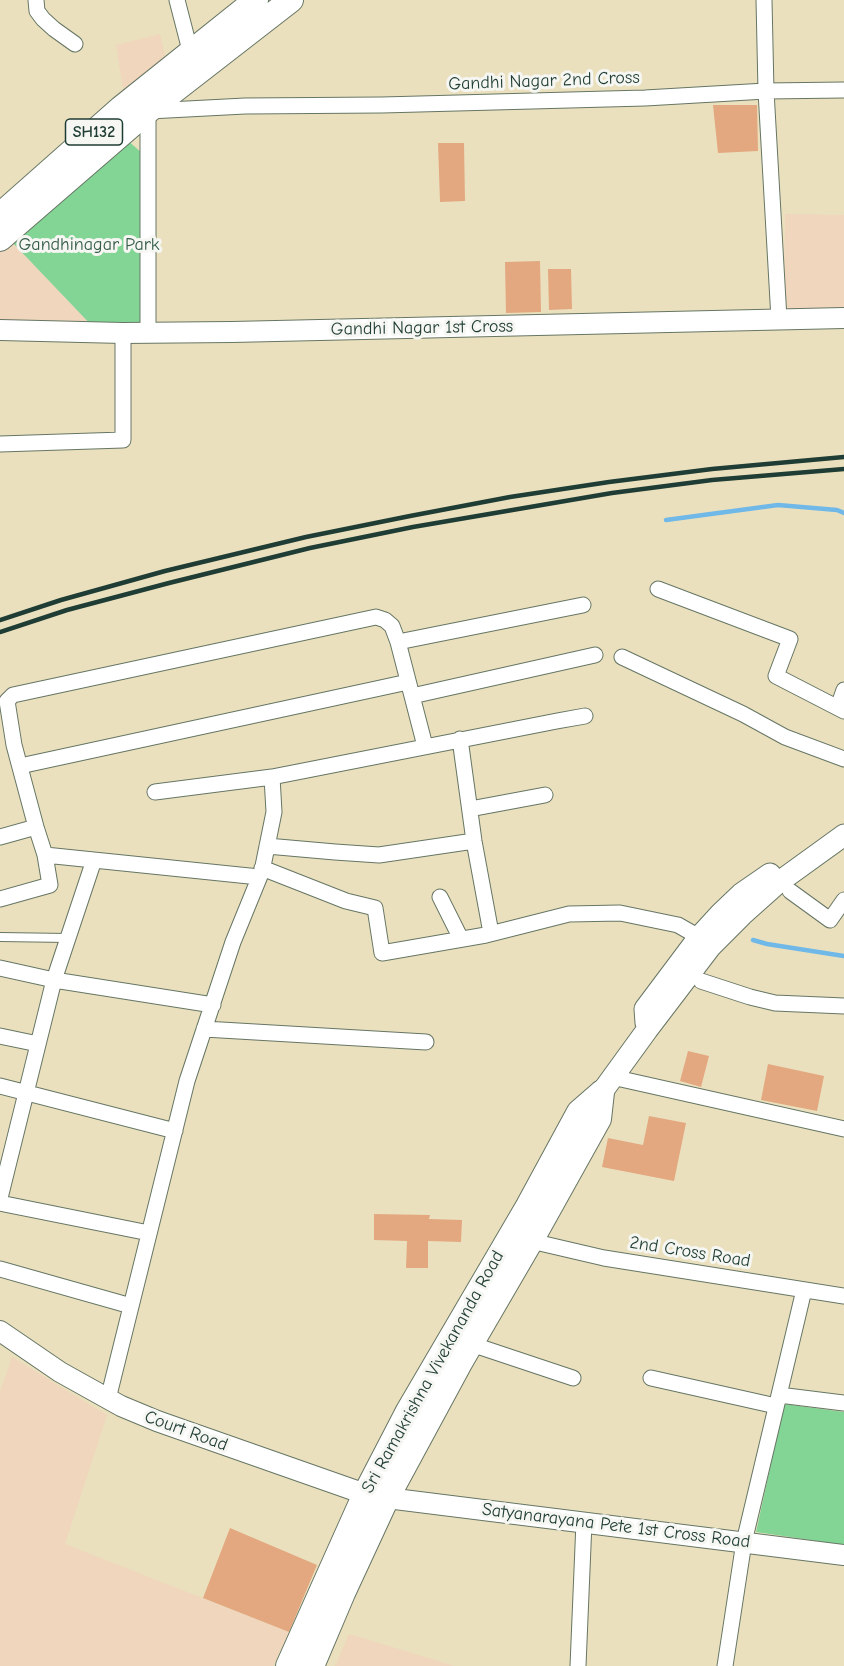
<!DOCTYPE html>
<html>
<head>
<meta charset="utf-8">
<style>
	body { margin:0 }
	canvas { display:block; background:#eae0bd }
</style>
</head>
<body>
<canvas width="844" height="1666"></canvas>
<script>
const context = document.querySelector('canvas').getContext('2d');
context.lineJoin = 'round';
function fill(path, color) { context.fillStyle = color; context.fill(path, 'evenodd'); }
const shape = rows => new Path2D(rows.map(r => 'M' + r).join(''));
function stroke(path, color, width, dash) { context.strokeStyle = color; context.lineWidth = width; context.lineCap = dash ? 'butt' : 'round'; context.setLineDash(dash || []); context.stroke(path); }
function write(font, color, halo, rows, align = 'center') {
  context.font = font + ' "Comic Neue",sans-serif'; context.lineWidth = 6; context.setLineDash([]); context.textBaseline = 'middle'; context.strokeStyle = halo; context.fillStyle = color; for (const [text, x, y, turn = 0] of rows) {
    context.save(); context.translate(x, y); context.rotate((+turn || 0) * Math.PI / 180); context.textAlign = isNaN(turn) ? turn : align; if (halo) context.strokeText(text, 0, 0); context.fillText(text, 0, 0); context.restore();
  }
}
fill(shape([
	[160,34,167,65,124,95,116,45],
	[785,214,844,215,844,313,784,313],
	[12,242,95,329,0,325,0,252],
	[12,1357,107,1415,65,1544,289,1632,273,1666,0,1666,0,1392],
	[349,1634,455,1666,335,1666]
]), '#efd6bc');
fill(shape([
	[127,140,142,153,145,330,95,329,12,242],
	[784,1404,844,1412,844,1545,756,1532]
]), '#83d596');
stroke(shape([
	[666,520,778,505,837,510,844,513],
	[753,940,767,944,844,956]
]), '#70b8e8', 4.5);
fill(shape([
	[713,105,757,105,758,151,718,153],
	[438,143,464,143,465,201,440,202],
	[540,261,541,312,506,313,505,262],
	[548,269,571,269,572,309,549,310],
	[688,1051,709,1056,701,1087,680,1081],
	[768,1064,824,1076,817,1111,761,1100],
	[649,1116,686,1123,674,1181,602,1167,608,1138,643,1145],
	[374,1214,430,1215,429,1219,462,1220,461,1242,428,1241,428,1268,406,1268,407,1241,374,1240],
	[230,1528,317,1565,289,1632,203,1598]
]), '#e3a880');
const service = shape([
	[0,937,68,938]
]);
const minor = shape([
	[36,0,37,11,43,19,54,29,75,44],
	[177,0,192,58],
	[764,0,766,91,779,319],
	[148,111,148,333],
	[149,111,245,106,382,105,645,98,766,91,844,90],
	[0,444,123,440,123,333],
	[658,589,790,639,776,676,844,711],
	[398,642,583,605],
	[622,657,743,714,785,737,844,759],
	[412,696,595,655],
	[838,707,844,690],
	[460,739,474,841,491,933],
	[20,766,408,682],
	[155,792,272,777,557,721,585,716],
	[470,809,545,795],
	[0,837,36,827],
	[267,846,335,852,379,855,474,841],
	[262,868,346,901,375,908,382,953,486,935,569,914,620,913,678,925,699,937],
	[259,877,45,855,36,827,14,745,7,701,13,695,376,617,385,620,392,626,398,642,425,746],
	[790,891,830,920,844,900],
	[440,897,461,939],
	[0,899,50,885,45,855],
	[0,968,54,980,213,1005],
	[701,981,750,997,775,1003,844,1006],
	[204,1029,426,1042],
	[0,1036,38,1044],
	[612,1077,844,1129],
	[0,1086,175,1131],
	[0,1198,54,980,94,860],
	[0,1203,149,1233],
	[531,1241,604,1258,844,1296],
	[0,1269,131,1306],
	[471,1344,573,1378],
	[651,1378,776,1406],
	[779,1395,844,1403],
	[108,1399,187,1081,233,942,262,871,274,812,272,777],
	[578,1666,584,1522],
	[725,1666,744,1542,804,1290]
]);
const tertiary = shape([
	[0,330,123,333,232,332,844,318],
	[0,1331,60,1372,121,1406,157,1421,365,1494,387,1498,844,1555]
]);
const secondary = shape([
	[646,1023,645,1009,699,937,721,913,741,894,770,874],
	[602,1092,647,1030,711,946,742,915,779,882,844,835]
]);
const primary = shape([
	[0,215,121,108,256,0],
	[0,239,148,111,291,0],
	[288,1666,365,1494,408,1411,528,1206,579,1112,602,1092],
	[312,1666,343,1593,387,1498,460,1363,531,1241,599,1119,602,1092]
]);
stroke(service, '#667664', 10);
stroke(minor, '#667664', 17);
stroke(tertiary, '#667664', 22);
stroke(secondary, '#667664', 23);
stroke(primary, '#667664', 26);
stroke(service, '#fff', 8);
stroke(minor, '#fff', 15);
stroke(tertiary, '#fff', 20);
stroke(secondary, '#fff', 21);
stroke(primary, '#fff', 24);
stroke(shape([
	[0,620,61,600,165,571,306,537,410,516,510,497,609,482,712,469,844,457],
	[0,632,67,610,169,583,310,548,413,527,612,493,712,480,844,469]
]), '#1f3d34', 4.5);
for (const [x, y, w] of [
	[94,132,57]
]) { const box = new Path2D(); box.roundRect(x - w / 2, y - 13, w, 26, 4.5); context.fillStyle = '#f6f6f2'; context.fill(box); stroke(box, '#1f3d34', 1.5); }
write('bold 16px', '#1f3d34', null, [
	["SH132",94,132]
]);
write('18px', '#1f3d34', '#f6f6f2', [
	["Gandhi Nagar 2nd Cross",544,81,-2],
	["Gandhi Nagar 1st Cross",422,328,-1],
	["2nd Cross Road",690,1252,9],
	["Sri Ramakrishna Vivekananda Road",433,1372,-61],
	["Court Road",186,1431,20],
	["Satyanarayana Pete 1st Cross Road",616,1526,7]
]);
write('18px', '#335b48', '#f6f6f2', [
	["Gandhinagar Park",89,245]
]);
</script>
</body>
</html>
